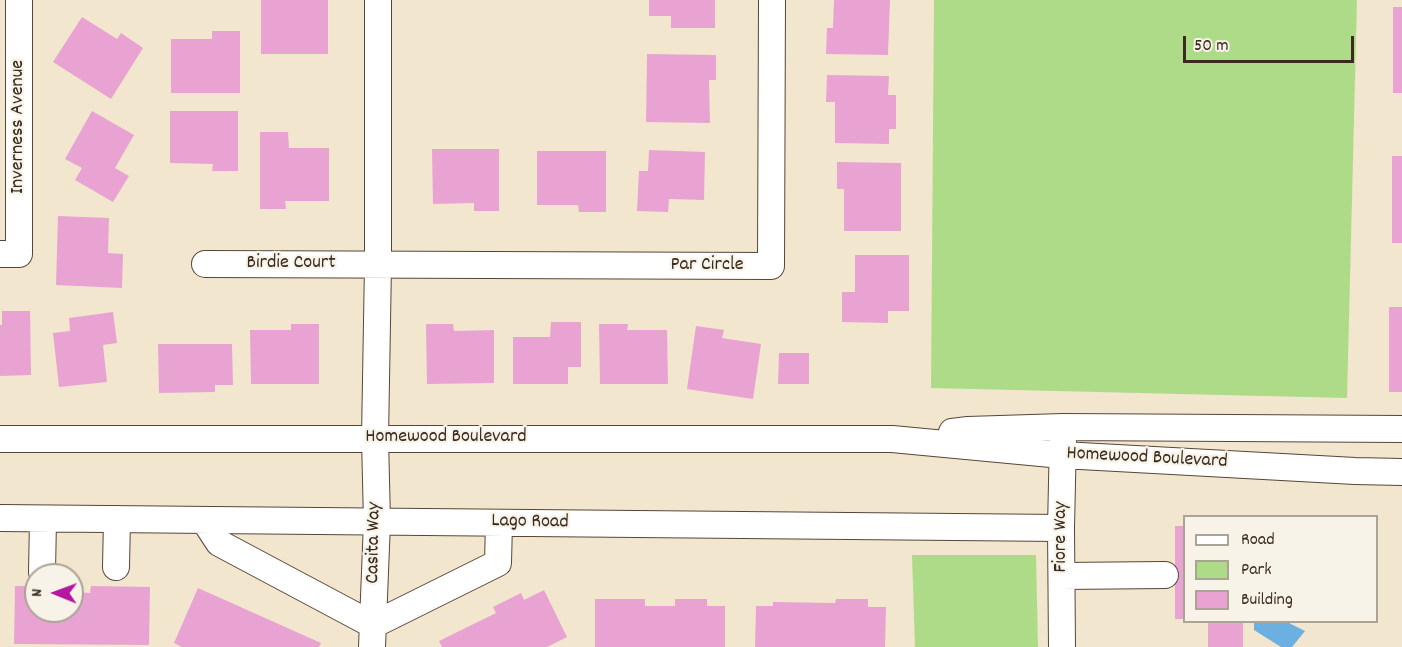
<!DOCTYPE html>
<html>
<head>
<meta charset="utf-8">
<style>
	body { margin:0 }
	#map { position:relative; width:1402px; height:647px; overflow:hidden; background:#f3e6ce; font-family:Dekko,sans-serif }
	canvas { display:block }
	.legend { position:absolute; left:1183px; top:515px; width:195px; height:108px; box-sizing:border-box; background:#f7f3e8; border:2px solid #aca397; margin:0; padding:8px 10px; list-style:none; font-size:18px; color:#3b2a1e }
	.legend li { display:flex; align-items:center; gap:12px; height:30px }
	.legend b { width:30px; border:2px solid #aca397 }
	.north { position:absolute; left:24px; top:563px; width:60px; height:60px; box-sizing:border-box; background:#f7f3e8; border:2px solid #aca397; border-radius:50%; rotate:271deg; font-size:16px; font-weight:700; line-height:24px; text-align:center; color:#3b2a1e }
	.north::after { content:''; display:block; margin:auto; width:21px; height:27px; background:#b5179e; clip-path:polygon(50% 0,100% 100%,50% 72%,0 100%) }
	.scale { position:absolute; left:1183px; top:36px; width:171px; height:27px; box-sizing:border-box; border:3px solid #3b2a1e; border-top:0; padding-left:8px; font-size:18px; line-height:21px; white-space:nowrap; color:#3b2a1e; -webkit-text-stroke:4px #f7f3e8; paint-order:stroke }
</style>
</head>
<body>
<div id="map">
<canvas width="1402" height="647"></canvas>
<ul class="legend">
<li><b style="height:8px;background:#fff"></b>Road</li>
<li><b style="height:16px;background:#addb88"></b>Park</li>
<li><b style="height:16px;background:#e8a3d3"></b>Building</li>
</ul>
<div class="north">N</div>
<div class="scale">50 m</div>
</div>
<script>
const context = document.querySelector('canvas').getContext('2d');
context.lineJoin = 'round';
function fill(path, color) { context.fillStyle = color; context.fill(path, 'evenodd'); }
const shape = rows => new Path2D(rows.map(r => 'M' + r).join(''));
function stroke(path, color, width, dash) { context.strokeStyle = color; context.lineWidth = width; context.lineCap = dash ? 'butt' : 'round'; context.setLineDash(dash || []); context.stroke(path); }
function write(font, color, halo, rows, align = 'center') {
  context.font = font + ' Dekko,sans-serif'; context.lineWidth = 4.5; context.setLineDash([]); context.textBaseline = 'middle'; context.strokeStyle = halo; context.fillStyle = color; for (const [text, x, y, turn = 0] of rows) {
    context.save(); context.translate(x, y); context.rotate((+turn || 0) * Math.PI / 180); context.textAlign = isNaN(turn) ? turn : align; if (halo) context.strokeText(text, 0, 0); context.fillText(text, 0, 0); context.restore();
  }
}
fill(shape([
	[934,0,1357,0,1347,398,931,388],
	[912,555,1036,555,1038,647,915,647]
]), '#addb88');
fill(shape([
	[1254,622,1287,622,1305,631,1292,647,1281,647,1254,630]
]), '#6cb0e2');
fill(shape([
	[261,0,328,0,328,54,261,54],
	[649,0,715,0,715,28,671,28,671,16,649,16],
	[834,0,890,0,888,55,826,54,827,28,833,28],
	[1393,7,1402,7,1402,93,1393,93],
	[82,17,117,39,121,33,143,48,111,99,53,62],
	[212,31,240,31,240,93,171,93,171,39,212,39],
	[647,54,716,55,716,80,709,80,710,123,646,122],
	[827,75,889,76,888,95,896,95,896,129,889,129,889,144,835,143,835,102,826,102],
	[92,111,134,135,115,168,129,176,113,202,75,180,82,168,65,159],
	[170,111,238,111,238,171,212,171,213,164,170,163],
	[260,132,288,132,289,148,329,148,329,201,285,201,286,209,260,209],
	[432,149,499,149,499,211,474,211,474,203,433,204],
	[649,150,705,152,704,200,669,199,668,212,637,211,639,171,648,171],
	[537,151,606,151,606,212,579,212,578,205,537,205],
	[1392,156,1402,156,1402,243,1392,243],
	[837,162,901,163,901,231,844,231,844,189,837,189],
	[58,216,109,218,108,253,123,254,122,288,56,285],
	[855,255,909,255,909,311,888,311,888,323,842,322,842,292,855,292],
	[1389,307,1402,307,1402,392,1389,392],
	[2,311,30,311,31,375,0,376,0,325,2,325],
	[113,312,117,343,103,345,107,382,59,387,53,333,70,331,69,318],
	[551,322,581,322,581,367,568,367,568,384,513,384,513,337,550,337],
	[291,324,319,324,319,384,251,384,250,330,291,330],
	[426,324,453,324,454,331,494,330,494,383,427,384],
	[599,324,628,324,627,330,667,330,668,384,600,384],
	[696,326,724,330,722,338,761,344,753,399,687,389],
	[158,344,232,344,233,385,215,385,215,392,159,393],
	[779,353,809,353,809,384,778,384],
	[1175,526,1184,526,1184,619,1175,619],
	[15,586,36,586,36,611,72,611,72,587,74,587,74,592,90,593,91,586,150,587,149,645,14,644],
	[198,588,321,643,319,647,182,647,174,643],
	[544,590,567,637,547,647,442,647,439,641,496,613,493,607,521,593,524,600],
	[595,599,645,599,645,606,675,606,675,599,707,599,707,606,725,606,725,647,595,647],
	[836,599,868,599,868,607,886,607,885,647,755,647,756,606,773,606,773,602,835,603],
	[1208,622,1243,622,1243,647,1208,647]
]), '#e8a3d3');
const minor = shape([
	[0,254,19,254,19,0],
	[205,264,771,266,772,0],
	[952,432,968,430,1063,427,1402,429],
	[0,439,892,439,1062,455,1355,471,1402,472],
	[0,518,1061,528],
	[204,520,219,543,373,625,498,563,499,523],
	[116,567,117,519],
	[42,572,43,519],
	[1062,576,1165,575],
	[372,647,377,522,375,438,378,264,378,0],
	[1062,647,1061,528,1063,437]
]);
stroke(minor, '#574638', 28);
stroke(minor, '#fff', 26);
write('20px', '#3b2a1e', '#f7f3e8', [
	["Inverness Avenue",19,127,-90],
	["Birdie Court",291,264],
	["Par Circle",707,266],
	["Homewood Boulevard",446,438],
	["Homewood Boulevard",1147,459,3],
	["Lago Road",530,523,1],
	["Fiore Way",1062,537,-90],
	["Casita Way",375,543,-89]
]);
</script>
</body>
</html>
